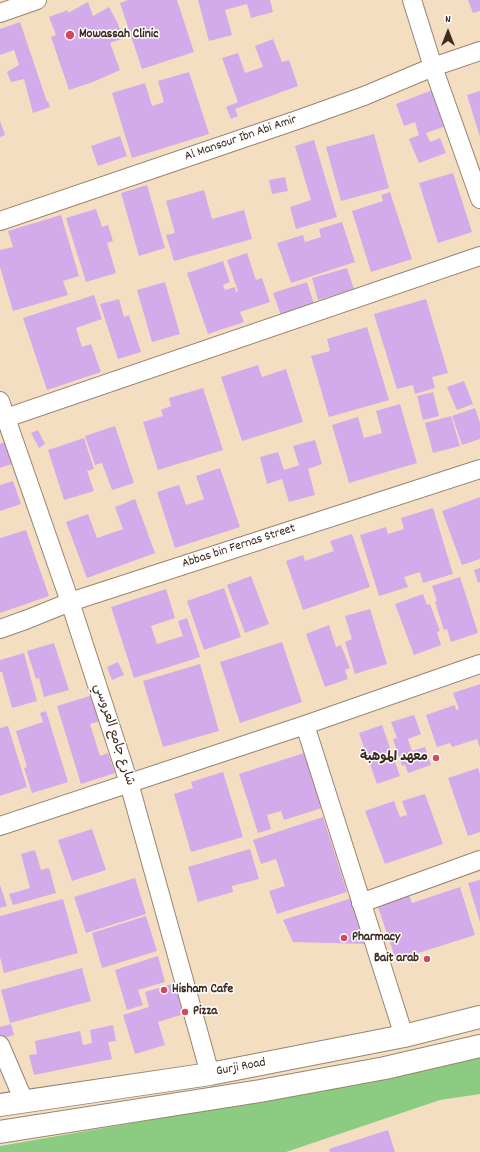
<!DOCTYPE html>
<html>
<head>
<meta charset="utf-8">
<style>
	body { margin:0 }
	#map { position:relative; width:480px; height:1152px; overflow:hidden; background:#f4dec2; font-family:Dekko,sans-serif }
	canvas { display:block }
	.north { position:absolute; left:428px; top:12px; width:40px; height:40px; -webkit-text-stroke:3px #fff; paint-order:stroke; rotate:0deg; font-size:11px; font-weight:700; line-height:16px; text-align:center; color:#3b2a1e }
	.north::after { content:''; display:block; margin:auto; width:14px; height:18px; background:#3b2a1e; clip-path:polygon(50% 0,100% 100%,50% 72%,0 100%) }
</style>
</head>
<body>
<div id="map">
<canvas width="480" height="1152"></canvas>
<div class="north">N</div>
</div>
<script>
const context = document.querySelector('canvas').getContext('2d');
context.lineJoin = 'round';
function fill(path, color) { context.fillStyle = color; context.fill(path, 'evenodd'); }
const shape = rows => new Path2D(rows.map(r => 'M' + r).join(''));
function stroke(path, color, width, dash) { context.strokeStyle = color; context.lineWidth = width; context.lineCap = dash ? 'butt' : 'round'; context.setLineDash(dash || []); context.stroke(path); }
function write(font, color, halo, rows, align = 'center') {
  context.font = font + ' Dekko,"Playpen Sans Arabic",sans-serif'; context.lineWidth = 3; context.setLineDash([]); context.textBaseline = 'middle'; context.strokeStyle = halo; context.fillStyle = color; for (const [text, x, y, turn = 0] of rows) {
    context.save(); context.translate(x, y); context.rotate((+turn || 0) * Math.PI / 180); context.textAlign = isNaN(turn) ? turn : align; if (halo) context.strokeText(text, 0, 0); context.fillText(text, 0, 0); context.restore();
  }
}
fill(shape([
	[480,1056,480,1094,440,1100,286,1152,0,1152,0,1146,271,1099]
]), '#8bcb82');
fill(shape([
	[128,0,177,0,194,52,142,69,120,3],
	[198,0,270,0,273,12,251,18,247,4,225,10,232,35,209,41],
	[468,0,480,0,480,11,473,13],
	[88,2,93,16,109,7,117,22,124,38,110,43,120,70,93,82,69,90,51,37,56,35,49,17,68,10,68,13],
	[20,22,47,102,48,101,50,107,33,113,24,79,11,82,7,72,19,65,14,50,0,55,0,29],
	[273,39,282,62,289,60,298,86,235,109,238,116,231,119,226,107,238,102,222,58,238,53,245,73,263,67,255,46],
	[189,72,209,134,132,158,112,93,145,83,152,106,164,102,158,81],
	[435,89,449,125,426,133,430,142,440,138,446,153,419,163,409,139,419,135,415,122,404,126,396,104],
	[480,91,480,137,467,95],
	[0,121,5,135,0,137],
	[374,134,389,188,341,201,326,147],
	[120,136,127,156,98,166,91,146],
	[314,140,337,217,296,229,290,207,311,200,295,146],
	[453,173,472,232,438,243,419,183],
	[285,177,288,191,272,194,269,180],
	[147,185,165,248,139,256,121,193],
	[204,190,212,219,244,210,252,239,174,261,166,235,175,233,166,201],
	[390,192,412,259,371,272,352,211,383,201,381,195],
	[96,209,102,227,108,225,113,241,107,243,116,273,86,282,66,218],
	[61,215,79,276,63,281,68,295,13,311,0,267,0,250,13,247,8,231],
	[342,222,355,262,291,283,277,243,303,235,305,242,321,237,319,229],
	[247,253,256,280,262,278,270,302,240,312,244,322,208,334,187,273,223,261,230,282,223,285,225,290,235,287,236,292,238,291,227,260],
	[347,268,354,289,318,300,312,278],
	[165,282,180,334,152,342,137,290],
	[307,282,315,307,282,318,273,293],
	[94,295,102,319,76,328,82,347,91,344,101,372,47,390,23,318],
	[119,299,124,317,129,315,141,352,118,359,100,304],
	[426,299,448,373,432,377,435,388,415,394,413,385,397,389,374,314],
	[367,327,389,400,329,417,311,356,330,351,327,339],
	[258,365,262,377,286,369,303,422,242,441,221,377],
	[464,381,473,404,457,410,447,387],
	[203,388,223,450,158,470,143,422,163,416,161,410,171,406,169,398],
	[433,392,439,416,423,420,417,396],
	[400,404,417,463,349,483,332,425,358,417,364,438,382,433,376,411],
	[475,408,480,423,480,439,462,445,452,416],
	[451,416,460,446,433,453,425,423],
	[115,426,134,483,112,490,102,463,95,465,85,436],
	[38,430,45,444,39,448,31,433],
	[84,438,94,469,87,471,94,491,64,500,48,450],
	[315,440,322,464,308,469,315,495,289,502,282,479,267,484,260,457,278,452,284,470,299,465,293,446],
	[5,442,12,464,0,468,0,444],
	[220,468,240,527,175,548,157,492,179,485,186,505,204,499,196,476],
	[13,481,21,504,0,511,0,485],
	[480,497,480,559,462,565,442,511],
	[135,499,155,553,87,578,66,522,88,514,97,538,123,529,115,507],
	[433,508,453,574,423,583,420,572,404,577,408,587,379,596,360,535,386,527,388,534,404,529,401,518],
	[26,530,49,596,0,613,0,538],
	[352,534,370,587,303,610,286,561,303,555,305,561,334,551,330,541],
	[480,568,480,582,478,583,474,570],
	[251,576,269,624,245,633,227,585],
	[460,577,478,633,451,642,447,629,444,630,435,602,437,601,432,586],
	[224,588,241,637,204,650,187,601],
	[166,589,175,618,151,626,157,644,183,636,178,621,187,618,200,657,134,678,111,607],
	[423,594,427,605,430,604,440,631,437,632,441,645,414,655,395,604],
	[370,609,387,664,355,674,345,642,352,639,345,616],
	[329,625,336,647,341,645,350,668,345,670,348,679,325,687,306,634],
	[282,642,302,702,240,723,220,662],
	[54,643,69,690,44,697,39,678,36,679,27,651],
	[24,653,37,701,12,708,2,672,0,672,0,660],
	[118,662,124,675,112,680,107,667],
	[200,664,219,731,163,747,143,681],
	[480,684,480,748,477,739,452,747,450,743,437,747,426,715,455,705,456,710,459,709,453,693],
	[93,695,101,721,90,724,100,756,108,753,115,773,81,784,57,706],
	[46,711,68,782,32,793,24,768,27,767,16,731,43,722,40,713],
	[414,715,421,734,408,739,412,751,425,747,431,765,408,773,405,765,402,766,393,739,397,738,391,722],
	[382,725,400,776,377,784,359,733],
	[8,726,27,787,0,796,0,728],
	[304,753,322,808,284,820,281,811,267,815,271,829,258,833,239,774],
	[478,768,480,774,480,832,468,836,448,778],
	[223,772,243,837,191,852,174,794,193,788,191,782],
	[425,794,443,844,385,864,365,811,394,801,400,817,407,815,402,801],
	[323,817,347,892,277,914,269,891,285,886,276,859,261,864,253,840],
	[92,829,106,870,72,881,58,840],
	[250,849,259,879,232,886,233,892,198,902,188,867],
	[35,850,41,870,49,868,56,893,13,905,9,894,30,888,21,854],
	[135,878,146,914,86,933,74,897],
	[480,880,480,922,468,883],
	[0,885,7,906,0,908],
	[460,887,475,935,396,960,377,904,409,894,412,903],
	[352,898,367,944,293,942,283,920],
	[63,899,78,953,4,973,0,957,0,916],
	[146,916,157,951,102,968,92,933],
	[158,956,165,982,138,990,143,1005,127,1010,115,970],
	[82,968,91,1001,10,1023,1,990],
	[175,983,184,1014,158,1022,165,1045,135,1054,123,1015,149,1007,145,992],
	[11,1024,14,1035,0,1039,0,1027],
	[113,1025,116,1041,108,1042,112,1059,34,1075,29,1055,37,1054,35,1041,80,1031,83,1045,92,1043,90,1030],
	[388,1130,395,1152,330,1152,329,1149]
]), '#d3aaea');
const street = shape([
	[412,0,433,67,480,199],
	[0,13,37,0],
	[0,221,300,119,364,96,433,67,480,51],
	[0,401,70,602,129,783,210,1074],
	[0,420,480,256],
	[0,629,28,619,70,602,480,469],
	[305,725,404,1036],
	[0,826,305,725,480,664],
	[361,903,480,860],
	[0,1045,24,1101]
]);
const highway = shape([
	[0,1105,210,1074,404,1036,480,1017],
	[0,1132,260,1091,385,1068,480,1046]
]);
stroke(street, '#988470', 20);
stroke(highway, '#988470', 24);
stroke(street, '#fff', 18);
stroke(highway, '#fff', 22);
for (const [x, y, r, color] of [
	[70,35,5,"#d1495b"],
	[436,758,4,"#d1495b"],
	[344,938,4,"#d1495b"],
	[427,959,4,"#d1495b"],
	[164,990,4,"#d1495b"],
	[185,1012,4,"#d1495b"]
]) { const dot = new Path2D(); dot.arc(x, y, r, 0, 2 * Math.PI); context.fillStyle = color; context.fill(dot); stroke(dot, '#fff', 1.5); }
write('bold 13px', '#3b2a1e', '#fff', [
	["Mowassah Clinic",79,35],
	["معهد الموهبة",428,758,"right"],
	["Pharmacy",352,938],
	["Bait arab",419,959,"right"],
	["Hisham Cafe",172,990],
	["Pizza",193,1012]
], 'left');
write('13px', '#3b2a1e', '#fff', [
	["Al Mansour Ibn Abi Amir",241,139,-19],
	["Abbas bin Fernas Street",239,547,-18],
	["شارع جامع العروسي",113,735,72],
	["Gurji Road",241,1068,-11]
]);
</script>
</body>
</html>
